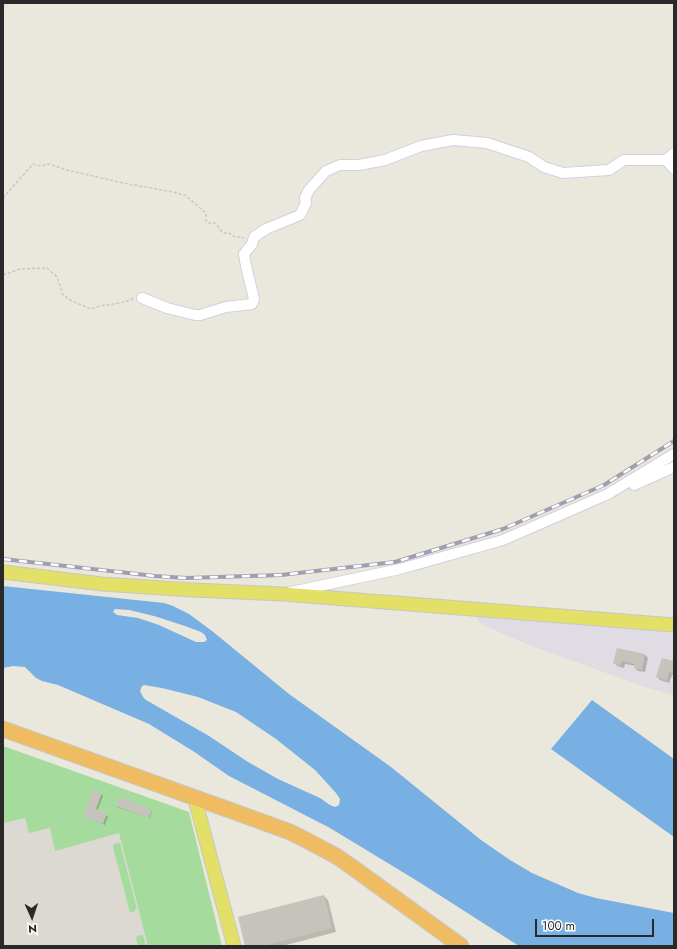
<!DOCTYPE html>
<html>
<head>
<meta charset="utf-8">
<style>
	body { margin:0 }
	#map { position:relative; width:677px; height:949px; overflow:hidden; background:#eae7dc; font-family:Jost,sans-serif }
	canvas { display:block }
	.frame { position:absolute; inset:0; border:4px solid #292929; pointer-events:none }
	.north { position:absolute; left:12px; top:897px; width:40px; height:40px; -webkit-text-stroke:3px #fff; paint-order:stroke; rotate:177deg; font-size:11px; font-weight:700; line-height:16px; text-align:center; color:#292929 }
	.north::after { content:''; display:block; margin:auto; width:14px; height:18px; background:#292929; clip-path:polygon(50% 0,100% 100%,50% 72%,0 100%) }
	.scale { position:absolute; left:535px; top:919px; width:119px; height:18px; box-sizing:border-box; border:2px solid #292929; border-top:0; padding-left:5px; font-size:12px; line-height:14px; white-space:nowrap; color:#292929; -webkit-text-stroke:3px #fff; paint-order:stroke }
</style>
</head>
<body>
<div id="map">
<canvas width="677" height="949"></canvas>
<div class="frame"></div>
<div class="north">N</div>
<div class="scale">100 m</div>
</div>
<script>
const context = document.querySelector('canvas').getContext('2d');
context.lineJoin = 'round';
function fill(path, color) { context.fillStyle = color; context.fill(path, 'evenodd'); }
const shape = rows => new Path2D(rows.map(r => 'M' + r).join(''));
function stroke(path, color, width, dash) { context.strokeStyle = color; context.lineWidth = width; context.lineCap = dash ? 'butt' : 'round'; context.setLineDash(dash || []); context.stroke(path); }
fill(shape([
	[473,614,674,632,674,695,648,688,529,645,481,624]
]), '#dfdce3');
fill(shape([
	[3,746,189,812,222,946,3,946]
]), '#a5dc9d');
fill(shape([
	[25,818,29,833,50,828,55,851,119,833,148,946,146,946,143,935,137,936,136,938,138,946,3,946,3,823],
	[120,843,137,909,135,909,135,911,130,913,113,847,114,844]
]), '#dbd9d2');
fill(shape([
	[3,586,164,603,173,606,189,614,212,631,289,694,391,767,481,840,510,860,532,873,578,893,596,898,674,913,674,946,519,946,419,882,330,828,229,776,193,751,149,724,58,685,42,681,36,678,25,667,13,666,3,668],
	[115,609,129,610,154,616,185,626,201,632,205,635,207,640,204,642,196,642,159,625,138,618,117,615,113,612],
	[144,685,162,688,198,697,236,712,276,739,315,770,336,793,340,799,339,805,335,807,330,805,320,798,278,779,248,762,209,736,146,700,143,697,140,691,142,686],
	[592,700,674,759,674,837,551,749]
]), '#78b0e3');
fill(shape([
	[617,650,645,655,648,658,645,672,638,671,635,668,636,666,625,664,624,668,617,666,615,663],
	[674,662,674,675,672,675,669,683,660,680,657,677],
	[101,794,103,796,97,811,108,816,105,825,84,816],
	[120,798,152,811,150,818,117,807],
	[324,896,328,900,336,932,282,946,247,946]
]), '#0003');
fill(shape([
	[617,648,645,654,642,670,634,668,635,664,622,661,621,665,613,664],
	[662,658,674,661,674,674,669,672,667,681,656,677],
	[93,790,102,793,96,809,107,813,103,824,83,816],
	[120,797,152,810,149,818,116,806],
	[324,895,332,928,263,946,245,946,238,917]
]), '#c5c3bb');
const minor = shape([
	[674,153,666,160,674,169],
	[142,298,167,308,195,315,200,315,226,307,252,304,254,299,246,266,244,254,252,244,254,237,266,229,300,215,306,203,305,198,309,190,326,171,340,165,359,165,385,160,421,146,453,140,487,143,529,157,544,167,563,173,609,170,624,160,666,160],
	[634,485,674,467],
	[291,592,400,569,503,540,608,494,674,454]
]);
const major = shape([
	[3,572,102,584,193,590,283,594,674,625],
	[195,799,234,946]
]);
const highway = shape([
	[3,729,235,812,290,832,306,840,336,856,352,867,461,946]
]);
stroke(minor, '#d2d1e0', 12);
stroke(major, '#c7c7c7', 15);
stroke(highway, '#c7c7c7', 17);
stroke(shape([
	[3,198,33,164,41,166,49,164,67,170,123,183,173,192,185,195,206,213,206,221,209,223,215,223,223,233,229,233,235,237,242,237,244,238],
	[3,275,20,269,47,268,57,277,63,295,72,301,91,309,100,306,125,302,134,298]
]), '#c7c7c7', 1.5, [3, 2]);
stroke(minor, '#fff', 10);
stroke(major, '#e3e067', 13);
stroke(highway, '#efbc61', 15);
const rail = shape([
	[3,559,155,576,186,578,281,575,395,562,503,529,604,485,674,441]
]);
stroke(rail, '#a09fb1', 4);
stroke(rail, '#fff', 2.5, [8]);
</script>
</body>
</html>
